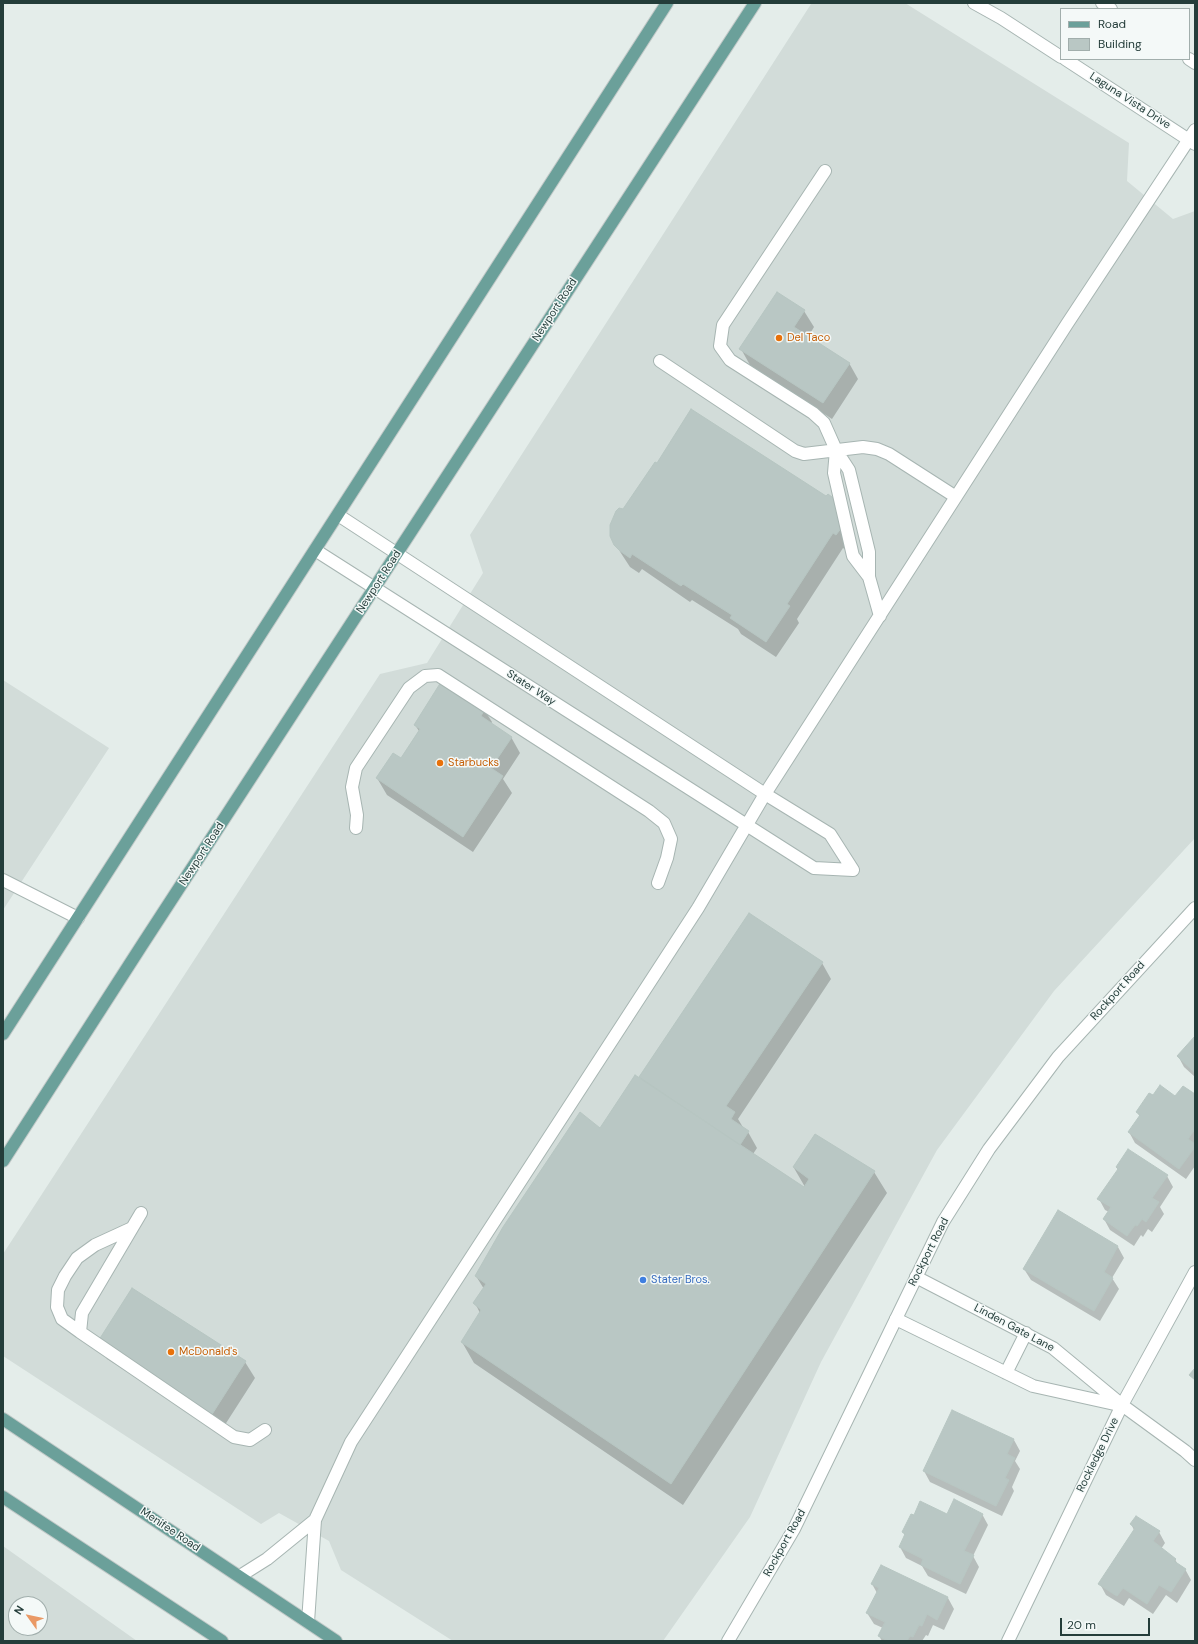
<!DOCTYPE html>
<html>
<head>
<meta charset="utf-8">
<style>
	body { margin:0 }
	#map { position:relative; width:1198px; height:1644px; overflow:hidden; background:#e4edea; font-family:"DM Sans",sans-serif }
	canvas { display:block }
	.frame { position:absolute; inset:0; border:4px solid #243d3a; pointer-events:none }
	.legend { position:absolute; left:1060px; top:8px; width:130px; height:52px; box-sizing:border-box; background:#f4f9f8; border:1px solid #a1aeac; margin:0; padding:5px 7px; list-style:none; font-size:12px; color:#243d3a }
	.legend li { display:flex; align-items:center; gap:8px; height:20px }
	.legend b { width:20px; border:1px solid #a1aeac }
	.north { position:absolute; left:8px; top:1596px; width:40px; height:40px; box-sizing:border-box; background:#f4f9f8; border:1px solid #a1aeac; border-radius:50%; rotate:303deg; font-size:11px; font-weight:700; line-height:16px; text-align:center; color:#243d3a }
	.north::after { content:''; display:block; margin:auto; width:14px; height:18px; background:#ea9965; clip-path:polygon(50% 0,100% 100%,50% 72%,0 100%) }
	.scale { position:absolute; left:1060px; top:1618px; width:90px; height:18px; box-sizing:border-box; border:2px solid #243d3a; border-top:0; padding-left:5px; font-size:12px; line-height:14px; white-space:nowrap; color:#243d3a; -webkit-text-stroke:3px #f4f9f8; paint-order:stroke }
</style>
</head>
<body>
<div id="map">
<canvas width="1198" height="1644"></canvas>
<div class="frame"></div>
<ul class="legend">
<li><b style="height:5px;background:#6ba09a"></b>Road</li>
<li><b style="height:11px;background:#b9c7c4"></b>Building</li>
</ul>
<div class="north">N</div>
<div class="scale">20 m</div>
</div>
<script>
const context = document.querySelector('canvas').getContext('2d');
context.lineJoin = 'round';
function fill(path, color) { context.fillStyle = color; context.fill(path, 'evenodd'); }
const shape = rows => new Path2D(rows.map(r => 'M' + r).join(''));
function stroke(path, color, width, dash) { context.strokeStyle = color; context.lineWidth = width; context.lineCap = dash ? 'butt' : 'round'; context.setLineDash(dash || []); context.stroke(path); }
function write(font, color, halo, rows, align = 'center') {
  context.font = font + ' "DM Sans",sans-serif'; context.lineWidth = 3; context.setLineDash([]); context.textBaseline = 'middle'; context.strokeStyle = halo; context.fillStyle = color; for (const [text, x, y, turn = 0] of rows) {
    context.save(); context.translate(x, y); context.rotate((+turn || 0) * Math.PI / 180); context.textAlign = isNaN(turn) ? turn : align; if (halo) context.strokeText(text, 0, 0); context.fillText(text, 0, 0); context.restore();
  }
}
fill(shape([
	[816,3,905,3,1129,143,1127,181,1173,219,1195,211,1195,838,1054,991,937,1150,821,1362,750,1517,663,1641,453,1641,341,1570,329,1541,279,1513,261,1524,3,1356,3,1254,380,674,427,663,483,573,470,535,811,4],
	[3,680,109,748,3,910],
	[3,1546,137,1641,3,1641],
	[16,1604,40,1604,40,1628,16,1628]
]), '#d2dcd9');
fill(shape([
	[777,293,804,311,814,327,808,337,849,363,858,379,832,419,750,365,741,349],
	[827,497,835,501,846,550,843,548,797,619,799,623,776,657,741,634,738,629,692,600,690,602,642,569,639,573,630,567,615,544,623,511],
	[482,706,492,722,491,724,511,737,520,753,503,779,512,793,473,852,387,795,377,778,401,759,419,731,415,725],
	[822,963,831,979,738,1119,744,1129,748,1132,757,1148,753,1154,804,1188,805,1187,794,1168,874,1172,887,1193,683,1505,474,1363,462,1342,480,1313,475,1303,484,1289,476,1276,642,1081,640,1077],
	[1195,1038,1195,1077,1184,1067,1178,1056],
	[1195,1095,1195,1166,1186,1179,1135,1143,1129,1132,1140,1117,1137,1112,1153,1097,1175,1097],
	[1117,1167,1167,1176,1173,1187,1160,1207,1164,1214,1152,1232,1148,1229,1143,1237,1141,1235,1134,1246,1110,1230,1104,1219,1109,1212,1105,1210,1099,1199,1118,1170],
	[1058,1212,1118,1247,1124,1258,1112,1278,1119,1289,1100,1321,1031,1280,1024,1269],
	[132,1289,245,1362,255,1378,221,1431,107,1359,98,1343],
	[953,1411,1014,1440,1020,1451,1015,1461,1020,1469,1012,1487,1014,1491,1002,1516,930,1482,924,1471],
	[982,1514,988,1525,973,1556,979,1567,966,1594,928,1576,922,1566,906,1558,900,1547,905,1536,903,1532,914,1516],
	[1131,1524,1159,1532,1165,1543,1161,1549,1175,1559,1178,1565,1185,1569,1191,1580,1177,1603,1166,1595,1153,1614,1129,1598,1124,1606,1106,1595,1100,1584,1134,1530],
	[881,1566,948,1598,954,1609,944,1630,933,1625,928,1636,926,1635,922,1641,882,1641,879,1636,883,1628,874,1624,867,1613,877,1593,872,1584]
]), '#0003');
const building = shape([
	[777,292,805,310,794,327,850,363,823,403,739,349,777,292],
	[691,409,826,496,828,494,836,500,842,527,836,535,833,533,787,604,790,606,766,642,730,618,732,615,683,584,681,586,632,554,630,558,620,551,614,545,610,536,610,525,616,511,619,508,623,509,655,462,657,463,691,409],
	[441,682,484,711,481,716,512,737,491,768,503,776,463,837,376,778,393,753,401,758,420,729,414,725,441,682],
	[749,913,823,962,726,1106,735,1112,731,1119,749,1131,740,1145,639,1077,749,913],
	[1195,1036,1195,1073,1177,1056,1195,1036],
	[635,1075,804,1187,809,1179,793,1167,815,1134,875,1171,671,1484,461,1342,481,1310,473,1303,486,1284,475,1276,503,1227,580,1112,600,1128,635,1075],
	[1160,1085,1175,1096,1183,1086,1195,1094,1195,1129,1188,1139,1195,1144,1195,1147,1179,1169,1128,1132,1140,1115,1136,1112,1149,1093,1153,1095,1160,1085],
	[1128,1149,1168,1175,1152,1198,1159,1202,1146,1222,1142,1219,1137,1226,1135,1225,1127,1236,1103,1219,1111,1207,1097,1199,1118,1169,1116,1167,1128,1149],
	[1058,1210,1118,1246,1104,1272,1113,1278,1094,1311,1023,1269,1058,1210],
	[132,1288,246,1361,211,1416,97,1343,132,1288],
	[1195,1368,1195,1380,1189,1375,1195,1368],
	[952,1410,1014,1439,1007,1454,1015,1458,1005,1478,1009,1480,996,1506,923,1471,952,1410],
	[954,1499,983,1514,964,1551,974,1555,960,1584,921,1565,923,1559,899,1547,905,1534,902,1532,911,1514,914,1515,920,1501,947,1514,954,1499],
	[1136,1516,1160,1531,1153,1541,1176,1559,1174,1561,1186,1569,1171,1592,1159,1585,1147,1604,1123,1588,1117,1596,1098,1584,1135,1528,1130,1524,1136,1516],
	[881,1565,948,1597,937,1620,927,1614,922,1626,919,1625,913,1637,910,1636,907,1641,888,1641,878,1636,885,1622,866,1613,879,1588,871,1584,881,1565]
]);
fill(building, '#b9c7c4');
stroke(building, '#b7c6c2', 1);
const service = shape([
	[825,171,723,325,720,346,730,360,813,413,824,423,836,450,849,470,869,552,869,577,880,616],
	[660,361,795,451,804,454,863,447,877,449,889,454,956,497],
	[836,450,834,473,853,556,869,577],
	[338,515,765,794,830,834,853,870],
	[315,550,814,868,853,870],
	[356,828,357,815,352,787,356,768,409,688,425,676,438,675,649,811,664,823,671,839,667,858,658,883],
	[3,880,78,918],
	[141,1213,82,1313,80,1332,234,1437,250,1440,265,1430],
	[80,1332,62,1319,57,1307,58,1290,65,1276,77,1258,95,1245,132,1228],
	[240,1576,267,1559,315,1520],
	[308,1622,315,1520,351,1442,698,908,765,794,1067,324,1195,130]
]);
const minor = shape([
	[916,1277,1053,1348,1122,1405,1185,1451,1195,1460],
	[896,1319,1033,1386,1119,1405],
	[1006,1373,1026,1333],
	[1008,1641,1122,1405,1195,1272]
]);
const tertiary = shape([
	[974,3,1001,18,1061,57],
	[1102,3,1111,9],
	[1065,59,1195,144],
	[1189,59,1195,63],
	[728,1641,794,1529,943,1222,989,1149,1058,1057,1195,908]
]);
const primary = shape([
	[3,1034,667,3],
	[3,1161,142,945,755,3],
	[3,1419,336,1641],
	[3,1497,222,1641]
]);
stroke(service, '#a7b5b2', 14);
stroke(minor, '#a7b5b2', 14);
stroke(tertiary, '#a7b5b2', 14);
stroke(primary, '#c2c9c8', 14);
stroke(service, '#fff', 12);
stroke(minor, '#fff', 12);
stroke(tertiary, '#fff', 12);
stroke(primary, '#6ba09a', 12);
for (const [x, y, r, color] of [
	[779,338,4,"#e8710a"],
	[440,763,4,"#e8710a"],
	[643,1280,4,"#3f7fe0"],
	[171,1352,4,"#e8710a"]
]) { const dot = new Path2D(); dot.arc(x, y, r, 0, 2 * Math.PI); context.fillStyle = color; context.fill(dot); stroke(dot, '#f4f9f8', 1.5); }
write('11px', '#243d3a', '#f4f9f8', [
	["Laguna Vista Drive",1130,101,33],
	["Newport Road",555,310,-57],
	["Newport Road",379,582,-57],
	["Stater Way",531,688,33],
	["Newport Road",202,854,-57],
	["Rockport Road",1118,991,-48],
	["Rockport Road",929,1252,-63],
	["Linden Gate Lane",1014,1328,28],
	["Rockledge Drive",1098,1455,-64],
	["Menifee Road",170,1530,34],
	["Rockport Road",785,1543,-61]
]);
write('11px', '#c56008', '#f4f9f8', [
	["Del Taco",787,338],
	["Starbucks",448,763],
	["McDonald's",179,1352]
], 'left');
write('11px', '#366cbe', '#f4f9f8', [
	["Stater Bros.",651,1280]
], 'left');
</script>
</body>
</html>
